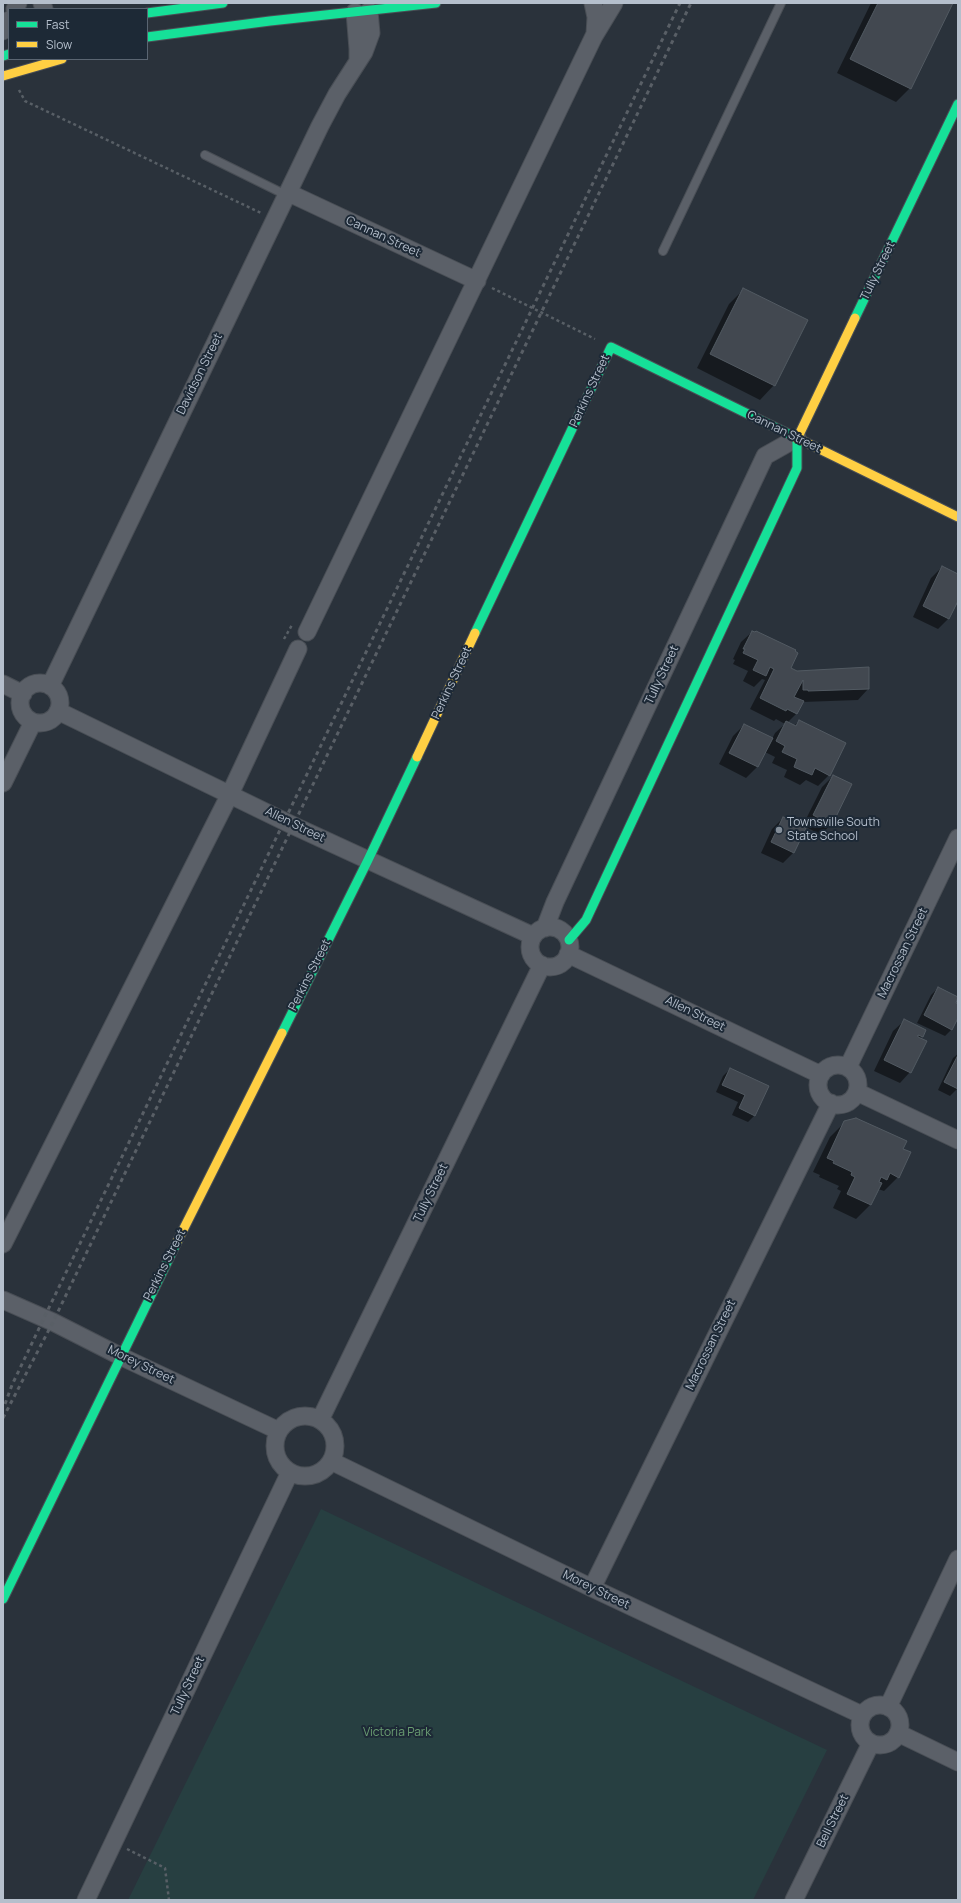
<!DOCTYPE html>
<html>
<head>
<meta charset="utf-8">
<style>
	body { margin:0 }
	#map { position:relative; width:961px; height:1903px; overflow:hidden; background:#2a323b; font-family:Manrope,sans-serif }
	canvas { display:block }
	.frame { position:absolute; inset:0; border:4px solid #b5bfcc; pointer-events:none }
	.legend { position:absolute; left:8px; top:8px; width:140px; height:52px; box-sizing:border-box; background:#1d2936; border:1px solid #5a6572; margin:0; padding:5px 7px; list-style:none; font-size:12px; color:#b5bfcc }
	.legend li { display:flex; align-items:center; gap:8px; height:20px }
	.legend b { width:20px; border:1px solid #5a6572 }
</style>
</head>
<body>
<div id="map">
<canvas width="961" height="1903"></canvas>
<div class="frame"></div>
<ul class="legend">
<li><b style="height:5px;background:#16e098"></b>Fast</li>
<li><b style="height:5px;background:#ffcf43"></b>Slow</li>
</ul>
</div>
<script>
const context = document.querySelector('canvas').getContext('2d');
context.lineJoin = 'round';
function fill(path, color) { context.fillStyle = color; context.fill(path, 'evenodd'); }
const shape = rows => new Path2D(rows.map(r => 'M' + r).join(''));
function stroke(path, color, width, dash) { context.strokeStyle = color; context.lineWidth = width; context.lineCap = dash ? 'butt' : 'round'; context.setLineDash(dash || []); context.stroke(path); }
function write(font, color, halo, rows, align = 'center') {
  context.font = font + ' Manrope,sans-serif'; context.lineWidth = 4; context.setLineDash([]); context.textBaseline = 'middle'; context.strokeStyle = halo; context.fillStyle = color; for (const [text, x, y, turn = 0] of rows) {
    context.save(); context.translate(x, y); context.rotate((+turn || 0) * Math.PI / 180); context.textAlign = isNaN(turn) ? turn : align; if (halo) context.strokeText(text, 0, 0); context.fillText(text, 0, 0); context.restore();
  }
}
fill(shape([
	[321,1509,827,1750,753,1900,128,1900]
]), '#273f41');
fill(shape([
	[871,3,952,3,910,88,896,102,837,73],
	[743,290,774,385,760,400,697,368,729,304],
	[942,567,958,575,958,599,948,619,938,629,913,617,931,578],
	[752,632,789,668,797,672,868,689,858,700,803,702,797,713,787,723,794,726,799,721,829,775,818,786,806,780,800,785,784,777,787,770,772,763,775,757,765,752,757,767,746,778,719,764,733,736,744,725,772,739,775,733,785,724,776,719,774,721,750,709,765,680,762,679,754,687,743,681,748,671,733,664,735,660,733,659,741,642],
	[833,776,831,824,821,835,806,827,793,853,783,863,761,853,772,829,783,818,802,827,822,787],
	[938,988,958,1005,958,1016,952,1029,945,1036,917,1023,931,995],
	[904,1021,922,1036,919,1039,910,1072,900,1083,874,1071,893,1031],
	[958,1054,958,1088,950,1096,938,1090,953,1058],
	[730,1069,768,1086,755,1115,748,1122,732,1115,738,1102,716,1092,723,1076],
	[845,1122,902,1149,898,1177,884,1191,878,1189,870,1205,856,1219,833,1208,841,1191,837,1189,839,1186,819,1177,820,1175,813,1172,830,1137]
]), '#0007');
const building = shape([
	[878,3,953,3,911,89,850,59,878,3],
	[743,288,808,320,775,386,710,354,743,288],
	[942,566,958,574,958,601,949,619,923,606,942,566],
	[752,631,755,632,756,631,796,650,795,651,798,653,791,668,797,671,869,667,869,689,808,691,808,690,803,690,803,680,794,697,804,701,797,714,787,709,786,711,760,698,774,669,770,667,766,676,753,670,758,660,743,653,745,649,743,649,752,631],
	[799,720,846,743,830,776,815,768,812,775,794,767,797,759,782,752,785,746,776,741,786,721,796,726,799,720],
	[744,724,773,738,758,767,729,753,744,724],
	[833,775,852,784,832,825,813,815,833,775],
	[783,817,806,828,794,853,771,842,783,817],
	[938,987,958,997,956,1003,958,1004,958,1018,952,1030,924,1015,938,987],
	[904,1019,926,1030,923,1037,918,1035,918,1037,927,1041,911,1073,884,1060,904,1019],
	[958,1055,958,1089,944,1082,958,1055],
	[730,1068,769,1086,755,1116,739,1108,745,1095,722,1085,730,1068],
	[856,1118,907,1141,903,1149,911,1152,899,1178,890,1173,887,1180,881,1177,879,1182,882,1183,871,1205,847,1194,855,1177,851,1175,852,1172,833,1163,834,1161,827,1158,844,1121,856,1118]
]);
fill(building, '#424850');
stroke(building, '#525a62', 1);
const lane = shape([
	[205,155,288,196],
	[663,251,781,3]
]);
const street = shape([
	[42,3,44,9],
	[593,3,596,17,595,34],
	[15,9,18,3],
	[355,12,358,49,358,61],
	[3,31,9,20],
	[289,193,477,281],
	[307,632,594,36,614,3],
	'20 703a20 20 0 1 1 40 0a20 20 0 1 1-40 0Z',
	[3,684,23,694],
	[50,686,320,126,337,94,364,52,371,33,369,11],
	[58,711,292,825,533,936],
	[3,783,33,722],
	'530 947a20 20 0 1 1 40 0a20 20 0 1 1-40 0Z',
	[545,928,555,902,765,456,797,438],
	[568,954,821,1075],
	'818 1085a20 20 0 1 1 40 0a20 20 0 1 1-40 0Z',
	[848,1067,958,838],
	[857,1092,958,1140],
	[3,1244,230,794,298,649],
	[3,1300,53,1322,120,1356,279,1431],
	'275 1446a30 30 0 1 1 60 0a30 30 0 1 1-60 0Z',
	[320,1420,542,965],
	[331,1461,592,1588,862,1715],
	[592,1588,831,1103],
	'860 1725a20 20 0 1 1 40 0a20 20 0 1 1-40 0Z',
	[888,1707,958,1559],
	[898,1733,958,1762],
	[86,1900,290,1472],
	[794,1900,871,1743]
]);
const fast = shape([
	[147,13,223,3],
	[147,37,270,21,436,3],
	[3,56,9,54],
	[855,318,958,104],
	[475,633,611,347,799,439],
	[569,940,586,920,797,468,797,439],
	[282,1033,368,860,417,757],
	[3,1599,177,1242]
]);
const slow = shape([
	[3,76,62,59],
	[797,439,855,318],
	[799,439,958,517],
	[417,757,475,633],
	[177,1242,282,1033]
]);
stroke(lane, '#494e55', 10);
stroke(street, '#494e55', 19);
stroke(fast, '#494e55', 11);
stroke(slow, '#494e55', 11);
stroke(shape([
	[19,90,25,101,261,213],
	[492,288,595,339],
	[284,639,292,625],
	[127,1849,165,1868,169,1900]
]), '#585f66', 2.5, [3, 3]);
stroke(lane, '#5b6068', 8);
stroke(street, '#5b6068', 17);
stroke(fast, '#16e098', 9);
stroke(slow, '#ffcf43', 9);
stroke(shape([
	[5,1404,12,1385,44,1318,680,3],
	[3,1418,53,1322,691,3]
]), '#595f66', 3, [4, 4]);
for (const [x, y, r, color] of [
	[779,830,4,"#848e99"]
]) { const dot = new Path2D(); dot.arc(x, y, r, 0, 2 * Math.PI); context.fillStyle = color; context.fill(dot); stroke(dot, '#1d2936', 1.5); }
write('12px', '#b5bfcc', '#1d2936', [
	["Cannan Street",383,237,25],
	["Tully Street",878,271,-64],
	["Davidson Street",200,374,-64],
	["Perkins Street",590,391,-65],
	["Cannan Street",784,432,26],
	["Tully Street",662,675,-65],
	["Perkins Street",452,683,-65],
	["Allen Street",295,825,26],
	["Macrossan Street",903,953,-64],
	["Perkins Street",310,975,-63],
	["Allen Street",695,1014,26],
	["Tully Street",431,1193,-64],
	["Perkins Street",165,1265,-63],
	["Macrossan Street",711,1345,-64],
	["Morey Street",141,1365,26],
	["Morey Street",596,1590,26],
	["Tully Street",188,1686,-65],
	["Bell Street",833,1821,-64]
]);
write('12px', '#b5bfcc', '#1d2936', [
	["Townsville South",787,823],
	["State School",787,837]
], 'left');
write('12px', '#6a9e72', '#1d2936', [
	["Victoria Park",397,1733]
]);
</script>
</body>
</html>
